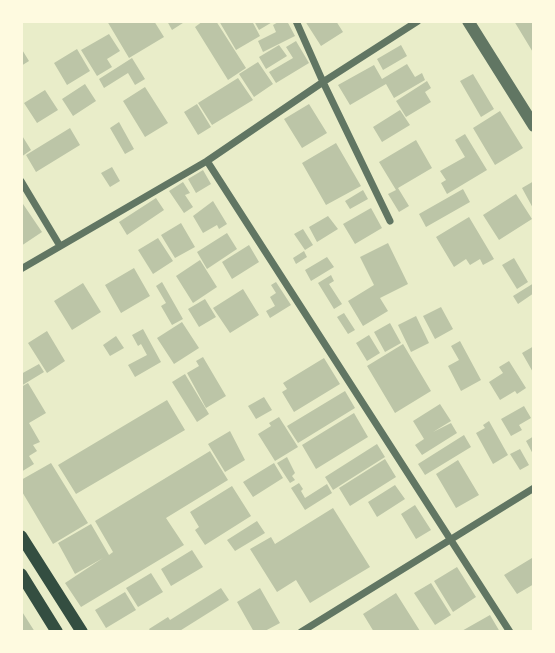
<!DOCTYPE html>
<html>
<head>
<meta charset="utf-8">
<style>
	body { margin:0 }
	#map { position:relative; width:555px; height:653px; overflow:hidden; background:#e9edc9; font-family:Manrope,sans-serif }
	canvas { display:block }
	.frame { position:absolute; inset:0; border:23px solid #fefae0; pointer-events:none }
</style>
</head>
<body>
<div id="map">
<canvas width="555" height="653"></canvas>
<div class="frame"></div>
</div>
<script>
const context = document.querySelector('canvas').getContext('2d');
context.lineJoin = 'round';
function fill(path, color) { context.fillStyle = color; context.fill(path, 'evenodd'); }
const shape = rows => new Path2D(rows.map(r => 'M' + r).join(''));
function stroke(path, color, width, dash) { context.strokeStyle = color; context.lineWidth = width; context.lineCap = dash ? 'butt' : 'round'; context.setLineDash(dash || []); context.stroke(path); }
fill(shape([
	[107,21,154,21,164,37,129,58],
	[167,21,186,21,172,30],
	[203,21,216,21,246,68,228,80,195,27],
	[219,21,252,21,260,36,236,50],
	[254,21,274,21,259,30],
	[280,21,287,21,295,36,263,52,258,41,276,32,273,25],
	[305,21,336,21,343,32,321,46],
	[514,21,534,21,534,54],
	[109,34,120,51,107,59,112,67,97,76,81,50],
	[296,41,309,63,276,83,269,72,293,58,286,47],
	[279,45,287,56,266,69,259,57],
	[401,45,407,56,383,70,377,59],
	[21,48,29,61,21,66],
	[77,49,90,71,67,85,54,63],
	[132,58,145,79,135,85,128,73,104,88,99,79],
	[258,62,273,84,254,97,239,74],
	[407,64,415,77,422,73,425,80,394,98,386,84,350,105,338,85,374,65,382,79],
	[473,74,494,109,481,117,460,81],
	[238,78,253,100,212,125,198,103],
	[427,81,431,88,425,92,431,102,406,117,396,101],
	[85,84,96,101,73,116,62,99],
	[145,87,168,123,145,137,123,101],
	[45,90,58,110,37,123,24,103],
	[197,104,211,127,198,135,184,112],
	[309,104,327,133,302,148,284,119],
	[400,110,410,125,382,142,373,127],
	[500,111,523,148,495,165,473,128],
	[119,122,134,149,125,154,110,128],
	[70,128,80,145,36,172,26,155],
	[21,134,31,150,21,157],
	[465,134,487,170,447,194,441,183,446,180,440,171,465,157,455,140],
	[416,140,432,168,398,188,409,206,399,212,388,194,396,190,379,162],
	[336,143,361,186,326,205,302,163],
	[112,167,120,181,110,187,101,173],
	[203,170,211,184,196,193,188,179],
	[534,181,534,210,522,188],
	[183,182,190,193,185,195,193,207,184,213,169,191],
	[463,189,470,202,426,227,419,214],
	[363,190,368,199,350,209,345,201],
	[516,194,532,219,499,240,483,215],
	[156,198,164,210,127,235,119,222],
	[21,201,42,232,21,246],
	[213,201,227,224,219,229,217,225,203,233,193,216],
	[371,208,382,228,355,244,343,224],
	[328,216,338,229,317,242,309,227],
	[469,217,494,259,483,265,480,259,470,265,466,259,454,267,436,237],
	[181,223,195,247,175,258,161,235],
	[303,229,313,245,305,250,294,234],
	[227,233,237,249,207,269,197,252],
	[158,238,173,261,153,274,138,250],
	[388,243,408,284,380,298,388,311,363,326,348,301,374,285,360,257],
	[249,245,259,262,232,279,222,262],
	[304,251,307,257,296,264,293,258],
	[327,257,334,267,311,281,305,270],
	[514,258,528,282,517,289,502,265],
	[200,260,217,287,193,303,176,276],
	[134,268,150,296,121,313,105,285],
	[331,275,334,281,329,284,342,304,334,309,318,283],
	[162,282,183,319,172,325,161,306,166,303,156,286],
	[276,282,291,305,270,318,266,311,275,306,270,297,276,293,271,285],
	[83,283,101,312,72,330,54,301],
	[534,283,534,293,518,304,513,296],
	[243,289,259,315,230,333,213,308],
	[205,299,216,317,199,327,188,309],
	[441,307,453,329,435,339,423,316],
	[344,313,355,330,348,334,337,317],
	[416,316,429,343,411,352,398,325],
	[182,322,199,348,174,364,157,338],
	[390,323,401,343,385,352,374,332],
	[143,329,161,362,135,377,128,365,147,355,141,344,138,346,132,335],
	[47,331,65,361,47,373,28,343],
	[369,335,380,353,367,361,356,343],
	[116,336,124,348,110,356,103,345],
	[460,341,481,380,461,391,448,366,459,360,451,346],
	[403,344,431,391,395,413,367,366],
	[534,346,534,374,522,353],
	[203,357,226,396,206,408,187,373,199,366,196,361],
	[324,358,340,384,294,412,282,392,287,389,283,383],
	[509,361,526,388,517,394,515,391,500,400,489,382,503,373,499,367],
	[39,364,44,372,21,386,21,374],
	[185,374,209,414,197,422,172,382],
	[28,383,46,413,29,423,40,442,33,445,37,451,29,456,34,464,21,472,21,387],
	[345,391,355,408,298,443,287,426],
	[264,397,272,410,256,419,248,406],
	[167,400,185,430,76,494,58,465],
	[440,404,451,421,433,432,451,423,457,433,422,455,415,445,424,439,413,421],
	[524,406,531,418,519,425,522,430,511,436,501,419],
	[354,413,368,437,316,469,302,445],
	[279,417,298,447,275,461,258,434,271,426,269,423],
	[489,421,508,455,493,464,476,433,485,428,483,425],
	[230,431,245,460,225,472,208,444],
	[464,435,471,447,425,475,418,464],
	[534,436,534,456,526,441],
	[377,444,385,457,333,490,325,477],
	[520,449,529,465,520,470,510,454],
	[210,451,228,480,166,518,184,545,81,607,65,583,103,558,75,574,58,543,91,524,109,555,113,552,95,521],
	[287,457,295,473,292,476,295,480,290,483,277,463],
	[385,459,396,477,350,506,339,488],
	[458,460,479,495,456,508,436,474],
	[51,463,88,523,53,544,21,490,21,480],
	[274,463,283,478,253,497,243,482],
	[299,483,303,489,301,491,305,498,327,484,332,493,305,510,291,488],
	[395,485,405,499,377,517,368,502],
	[232,486,251,516,205,545,195,530,199,527,190,512],
	[415,505,431,530,416,539,401,514],
	[333,508,370,567,310,603,296,580,277,592,250,549,271,537,275,544],
	[257,521,265,533,235,551,227,540],
	[192,550,203,567,171,586,161,569],
	[532,558,534,584,517,594,504,575],
	[457,567,476,597,453,612,434,581],
	[151,573,163,592,138,607,126,588],
	[431,583,451,615,435,625,414,593],
	[221,588,229,600,178,632,151,632,149,629,168,617,170,620],
	[260,588,280,623,263,632,254,632,237,602],
	[125,592,136,610,106,628,95,610],
	[396,593,420,631,374,632,363,614],
	[21,610,35,632,21,632],
	[490,615,500,632,460,632]
]), '#bcc5a7');
stroke(shape([
	[296,21,323,82,390,221],
	[207,161,510,632],
	[21,181,60,246],
	[21,269,207,161,323,82,418,21],
	[301,632,534,488]
]), '#617663', 7);
stroke(shape([
	[468,21,534,126]
]), '#617663', 12);
stroke(shape([
	[21,536,82,632],
	[21,574,57,632]
]), '#344e41', 12);
</script>
</body>
</html>
